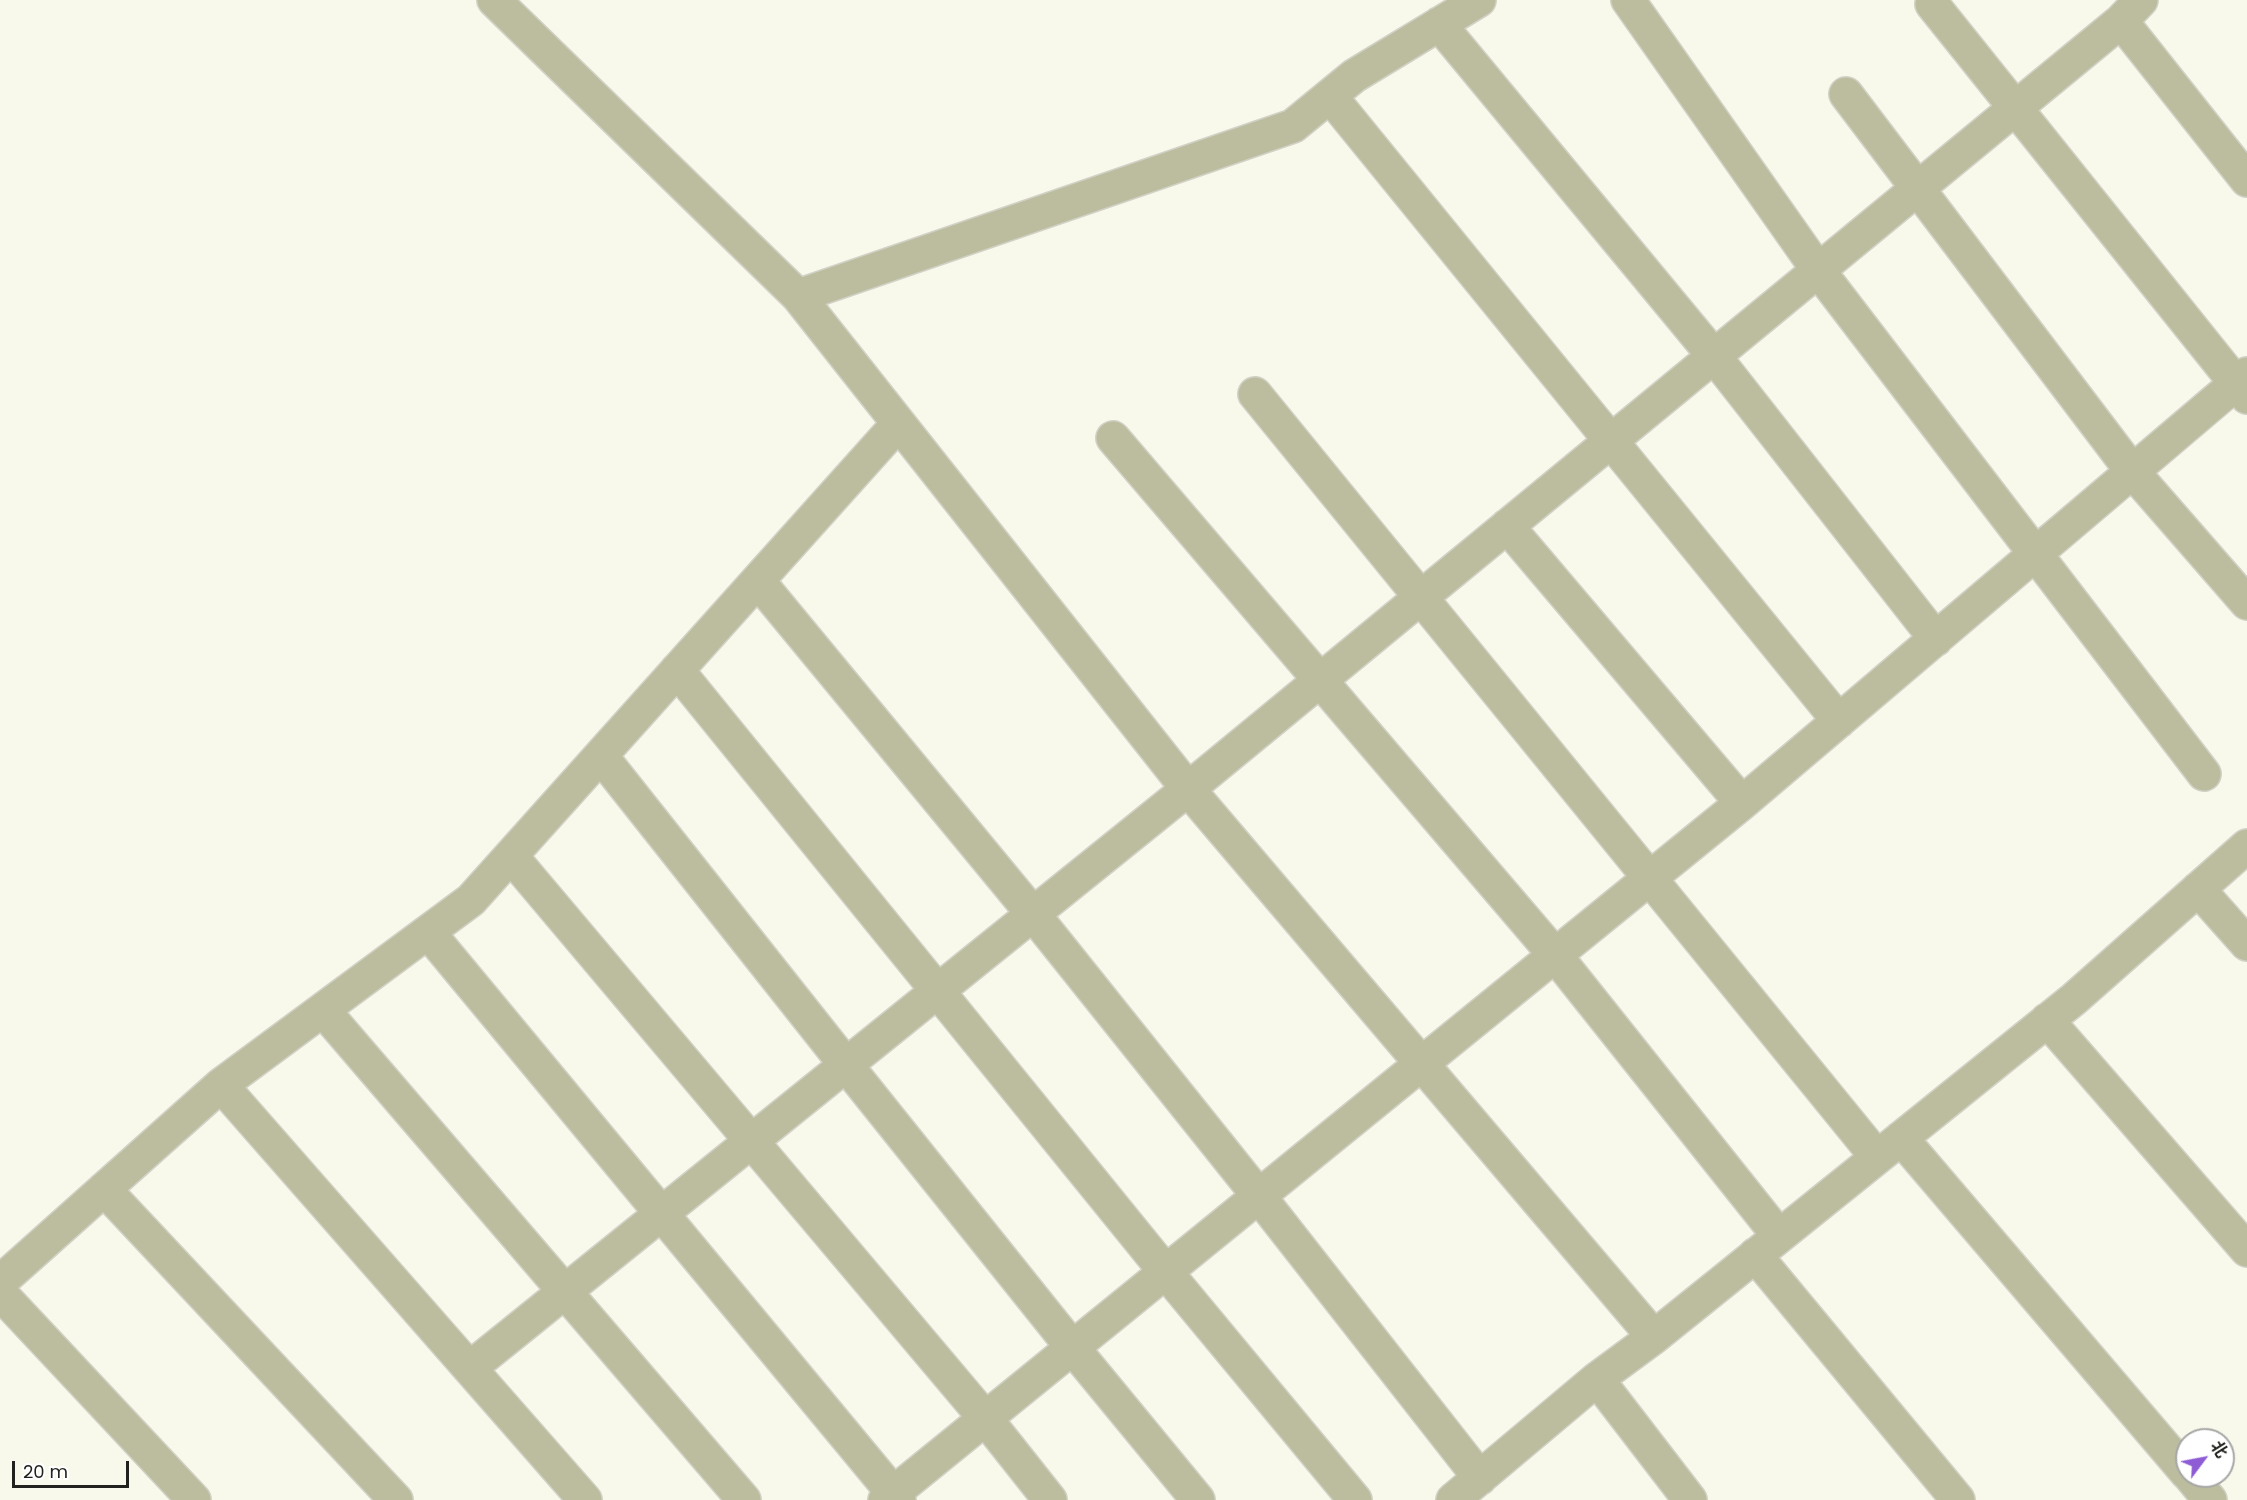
<!DOCTYPE html>
<html>
<head>
<meta charset="utf-8">
<style>
	body { margin:0 }
	#map { position:relative; width:2247px; height:1500px; overflow:hidden; background:#f8f8eb; font-family:Poppins,"Noto Sans SC",sans-serif }
	canvas { display:block }
	.north { position:absolute; left:2175px; top:1428px; width:60px; height:60px; box-sizing:border-box; background:#fff; border:2px solid #a6a7a5; border-radius:50%; rotate:58deg; font-size:16px; font-weight:700; line-height:24px; text-align:center; color:#21221d }
	.north::after { content:''; display:block; margin:auto; width:21px; height:27px; background:#8e5cd5; clip-path:polygon(50% 0,100% 100%,50% 72%,0 100%) }
	.scale { position:absolute; left:12px; top:1461px; width:117px; height:27px; box-sizing:border-box; border:3px solid #21221d; border-top:0; padding-left:8px; font-size:18px; line-height:21px; white-space:nowrap; color:#21221d; -webkit-text-stroke:4px #fff; paint-order:stroke }
</style>
</head>
<body>
<div id="map">
<canvas width="2247" height="1500"></canvas>
<div class="north">北</div>
<div class="scale">20 m</div>
</div>
<script>
const context = document.querySelector('canvas').getContext('2d');
context.lineJoin = 'round';
const shape = rows => new Path2D(rows.map(r => 'M' + r).join(''));
function stroke(path, color, width, dash) { context.strokeStyle = color; context.lineWidth = width; context.lineCap = dash ? 'butt' : 'round'; context.setLineDash(dash || []); context.stroke(path); }
const minor = shape([
	[494,0,798,296,1188,789,1654,1337],
	[1628,0,1818,270,2204,774],
	[1932,4,2247,397],
	[2121,21,2247,180],
	[1439,24,1714,356,1936,639],
	[1846,94,2132,471,2247,603],
	[1330,96,1839,721],
	[798,296,1293,126,1354,76,1479,0],
	[1255,394,1877,1157],
	[1113,438,1555,955,1779,1236],
	[1507,526,1742,803],
	[758,581,1033,914,1258,1195,1480,1478],
	[677,670,1165,1271,1355,1500],
	[601,756,846,1065,1072,1347,1198,1500],
	[511,856,985,1418,1050,1500],
	[2198,889,2247,944],
	[428,932,899,1500],
	[323,1010,744,1500],
	[2047,1020,2247,1250],
	[221,1085,585,1500],
	[1901,1138,2187,1473],
	[104,1189,396,1500],
	[1755,1255,1958,1500],
	[0,1282,221,1085,471,900,898,424],
	[0,1293,194,1500],
	[470,1368,1188,789,2121,21,2141,0],
	[1597,1379,1690,1500],
	[2190,1476,2210,1500],
	[885,1500,1742,803,2247,374],
	[1453,1500,1597,1379,1654,1337,2074,999,2247,846]
]);
stroke(minor, '#d1d1c6', 36);
stroke(minor, '#bcbd9e', 33);
</script>
</body>
</html>
